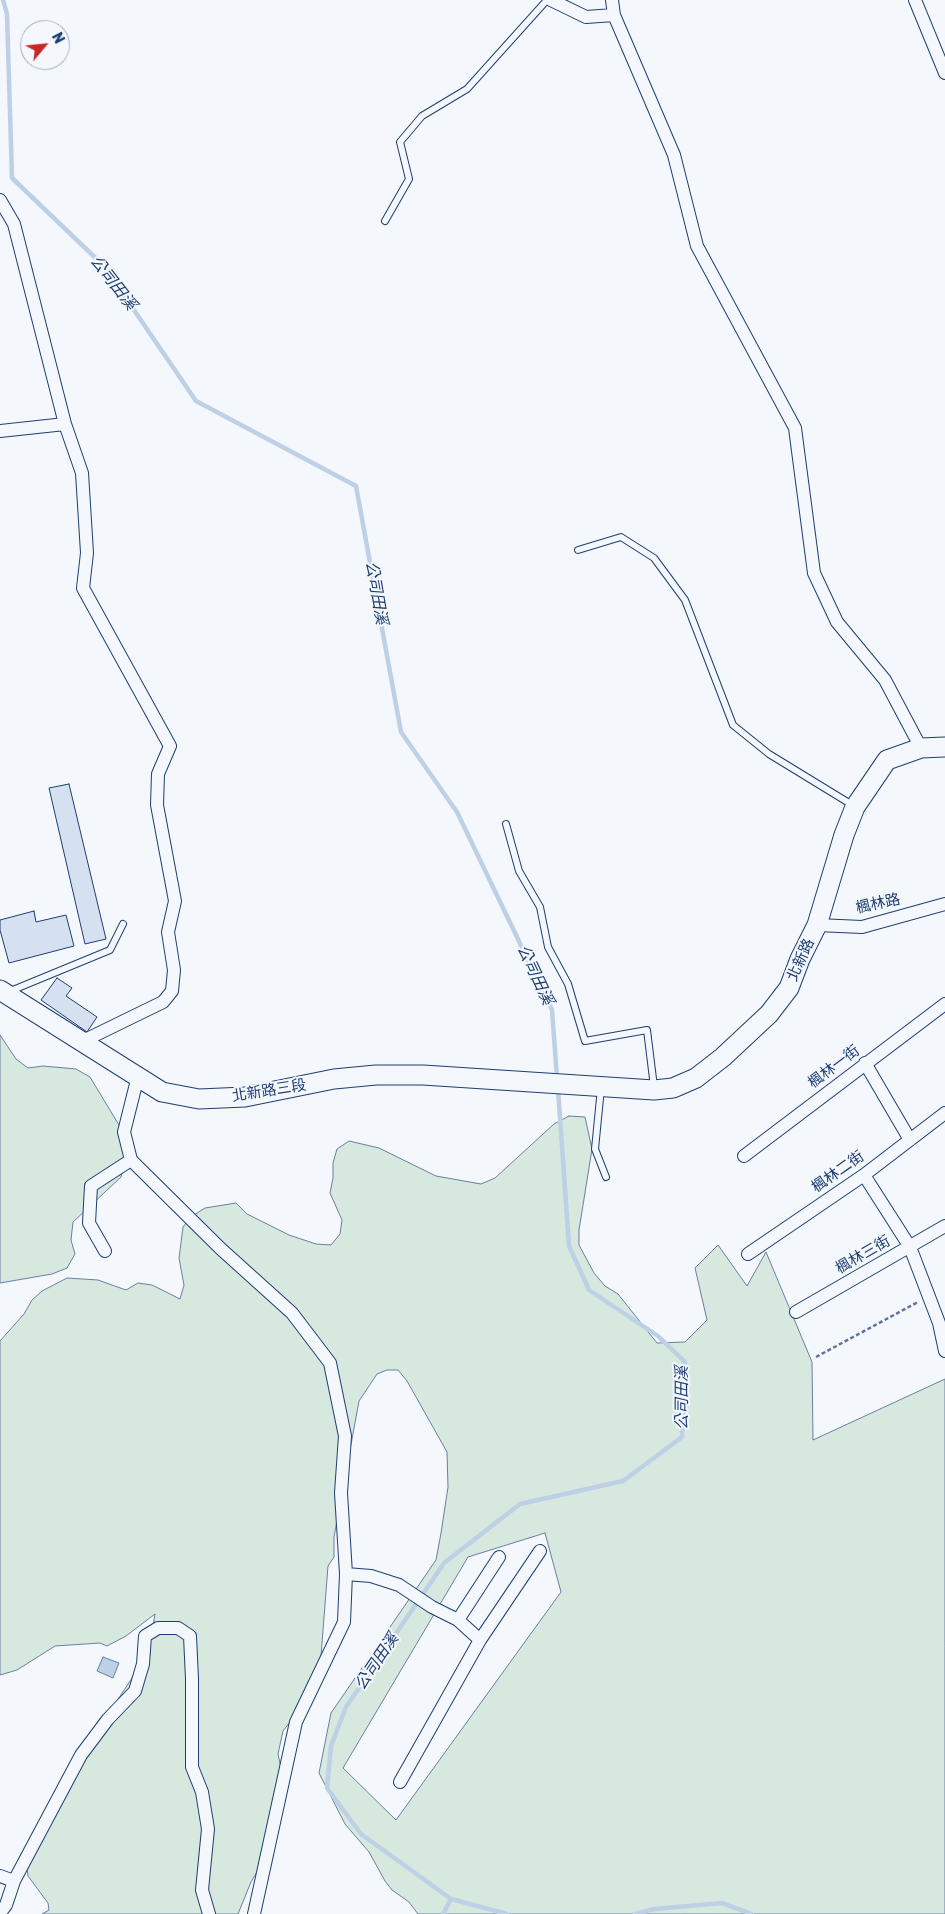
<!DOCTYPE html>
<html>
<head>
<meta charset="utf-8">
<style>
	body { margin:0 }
	#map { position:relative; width:945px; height:1914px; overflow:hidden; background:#f4f7fb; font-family:Rubik,sans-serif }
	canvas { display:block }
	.north { position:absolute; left:20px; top:20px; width:50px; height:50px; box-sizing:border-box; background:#f4f7fb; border:1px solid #9eadc5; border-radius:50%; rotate:62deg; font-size:14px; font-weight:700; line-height:20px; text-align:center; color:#1d3f73 }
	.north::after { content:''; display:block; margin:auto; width:18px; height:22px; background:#c62828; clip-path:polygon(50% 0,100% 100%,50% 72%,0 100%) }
</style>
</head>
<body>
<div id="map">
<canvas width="945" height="1914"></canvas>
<div class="north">N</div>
</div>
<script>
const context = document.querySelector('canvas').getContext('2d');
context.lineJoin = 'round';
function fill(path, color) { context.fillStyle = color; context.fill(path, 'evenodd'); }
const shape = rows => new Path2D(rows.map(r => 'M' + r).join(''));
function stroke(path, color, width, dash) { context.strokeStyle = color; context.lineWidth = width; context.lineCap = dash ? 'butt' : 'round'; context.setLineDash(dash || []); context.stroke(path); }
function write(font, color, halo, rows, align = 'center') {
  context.font = font + ' Rubik,"Noto Sans TC",sans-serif'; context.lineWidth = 4; context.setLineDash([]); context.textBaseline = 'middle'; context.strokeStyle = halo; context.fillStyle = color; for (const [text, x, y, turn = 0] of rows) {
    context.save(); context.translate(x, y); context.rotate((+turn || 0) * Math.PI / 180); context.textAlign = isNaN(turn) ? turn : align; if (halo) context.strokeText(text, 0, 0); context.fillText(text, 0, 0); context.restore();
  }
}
const green = shape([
	[0,1035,16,1059,28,1068,43,1066,76,1069,90,1077,122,1130,125,1161,121,1177,73,1222,71,1240,75,1254,67,1268,52,1274,0,1283,0,1035],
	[569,1116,585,1117,592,1149,579,1230,579,1245,594,1273,605,1286,618,1294,657,1343,685,1342,707,1320,695,1268,718,1245,747,1286,766,1252,812,1362,813,1440,945,1379,945,1914,418,1914,409,1902,392,1890,385,1881,369,1852,345,1824,319,1773,331,1713,436,1560,441,1533,448,1487,447,1452,407,1381,398,1370,387,1370,377,1374,359,1401,334,1537,334,1557,328,1566,321,1656,304,1704,283,1731,278,1754,284,1782,262,1863,251,1882,238,1914,42,1914,49,1910,48,1903,28,1876,27,1868,71,1771,132,1678,151,1637,155,1614,126,1636,107,1646,100,1643,55,1646,17,1670,0,1675,0,1341,24,1314,32,1300,42,1291,67,1278,98,1280,126,1290,138,1283,152,1285,180,1299,184,1285,179,1258,183,1227,191,1217,205,1208,236,1203,247,1214,289,1235,316,1244,331,1245,340,1234,342,1220,330,1193,333,1178,333,1163,337,1149,349,1141,379,1148,436,1176,481,1184,495,1178,554,1124,569,1116],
	[545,1533,561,1592,396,1820,343,1768,468,1557,545,1533]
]);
fill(green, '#d7e8df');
stroke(green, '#687fa3', 1);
const water = shape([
	[103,1657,119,1663,113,1678,97,1671,103,1657]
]);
fill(water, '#bed0e5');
stroke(water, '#687fa3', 1);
stroke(shape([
	[3,0,7,14,12,178,104,266,196,401,356,486,401,732,457,812,552,1010,557,1078],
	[451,1899,507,1914],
	[443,1914,451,1899,361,1834,327,1788,331,1746,346,1707,444,1563,520,1504,623,1481,682,1437,685,1362,658,1336,589,1290,569,1246,558,1089],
	[635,1914,654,1909,722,1903,752,1914]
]), '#bed0e5', 4.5);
const building = shape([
	[69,784,106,939,85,944,49,788,69,784],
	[34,911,36,922,66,915,74,946,9,963,0,930,0,920,34,911],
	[57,978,72,988,66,996,97,1017,87,1032,41,1000,57,978]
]);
fill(building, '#d5e0f0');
stroke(building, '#1d3f73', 1);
const lane = shape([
	[385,221,409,179,400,142,422,116,467,89,547,0],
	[578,550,621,537,654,558,685,600,733,725,769,754,854,806],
	[506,824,519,871,540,907,548,947,568,984,585,1041,647,1030,654,1087],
	[8,992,110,950,123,924],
	[601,1088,595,1149,606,1177]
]);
const street = shape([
	[551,0,586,17,614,15,674,155,697,246,795,428,814,573,837,622,885,680,921,748],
	[612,0,614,15],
	[915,0,945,73],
	[0,200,14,224,65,424,82,473,87,553,83,588,170,746,158,774,157,805,175,901,168,932,174,970,172,991,163,1002,83,1041],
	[0,431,65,424],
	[817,925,862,927,945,904],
	[865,1063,910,1140],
	[138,1076,124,1132,131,1160,221,1249,292,1313,330,1363,345,1436,341,1493,346,1574,344,1622,296,1722,254,1914],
	[744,1156,945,1004],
	[864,1175,910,1247,939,1323,945,1351],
	[105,1251,89,1223,91,1186,131,1160],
	[748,1254,864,1175,945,1113],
	[796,1312,945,1226],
	[346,1574,371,1576,399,1585,432,1607,458,1620,480,1640,540,1551],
	[458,1620,499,1557],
	[400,1782,480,1640],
	[0,1876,14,1881],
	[0,1913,6,1905,14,1881,81,1755,108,1719,135,1691,143,1664,145,1636,158,1628,178,1628,190,1636,192,1679,192,1767,202,1792,208,1829,202,1890,209,1914]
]);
const secondary = shape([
	[0,990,162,1092,199,1099,245,1097,334,1079,376,1075,423,1075,654,1090,673,1088,696,1078,723,1057,769,1014,789,988,800,959,817,925,844,835,855,807,887,760,921,748,945,747]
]);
stroke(lane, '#1d3f73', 8);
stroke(street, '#1d3f73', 14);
stroke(secondary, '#1d3f73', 21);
stroke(shape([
	[816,1357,918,1302]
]), '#5e769c', 2.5, [4, 2.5]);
stroke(lane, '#f4f7fb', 6);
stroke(street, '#f4f7fb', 12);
stroke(secondary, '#f4f7fb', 19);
write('15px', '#1d3f73', '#f4f7fb', [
	["楓林路",878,904,-12],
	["北新路",801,960,-66],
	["楓林一街",834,1067,-37],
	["北新路三段",269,1091,-9],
	["楓林二街",838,1172,-35],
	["楓林三街",863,1255,-30]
]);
write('italic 16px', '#1d3f73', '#f4f7fb', [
	["公司田溪",113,283,52],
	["公司田溪",376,593,80],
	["公司田溪",535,975,65],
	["公司田溪",682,1398,-90],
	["公司田溪",377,1662,-56]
]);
</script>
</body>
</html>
